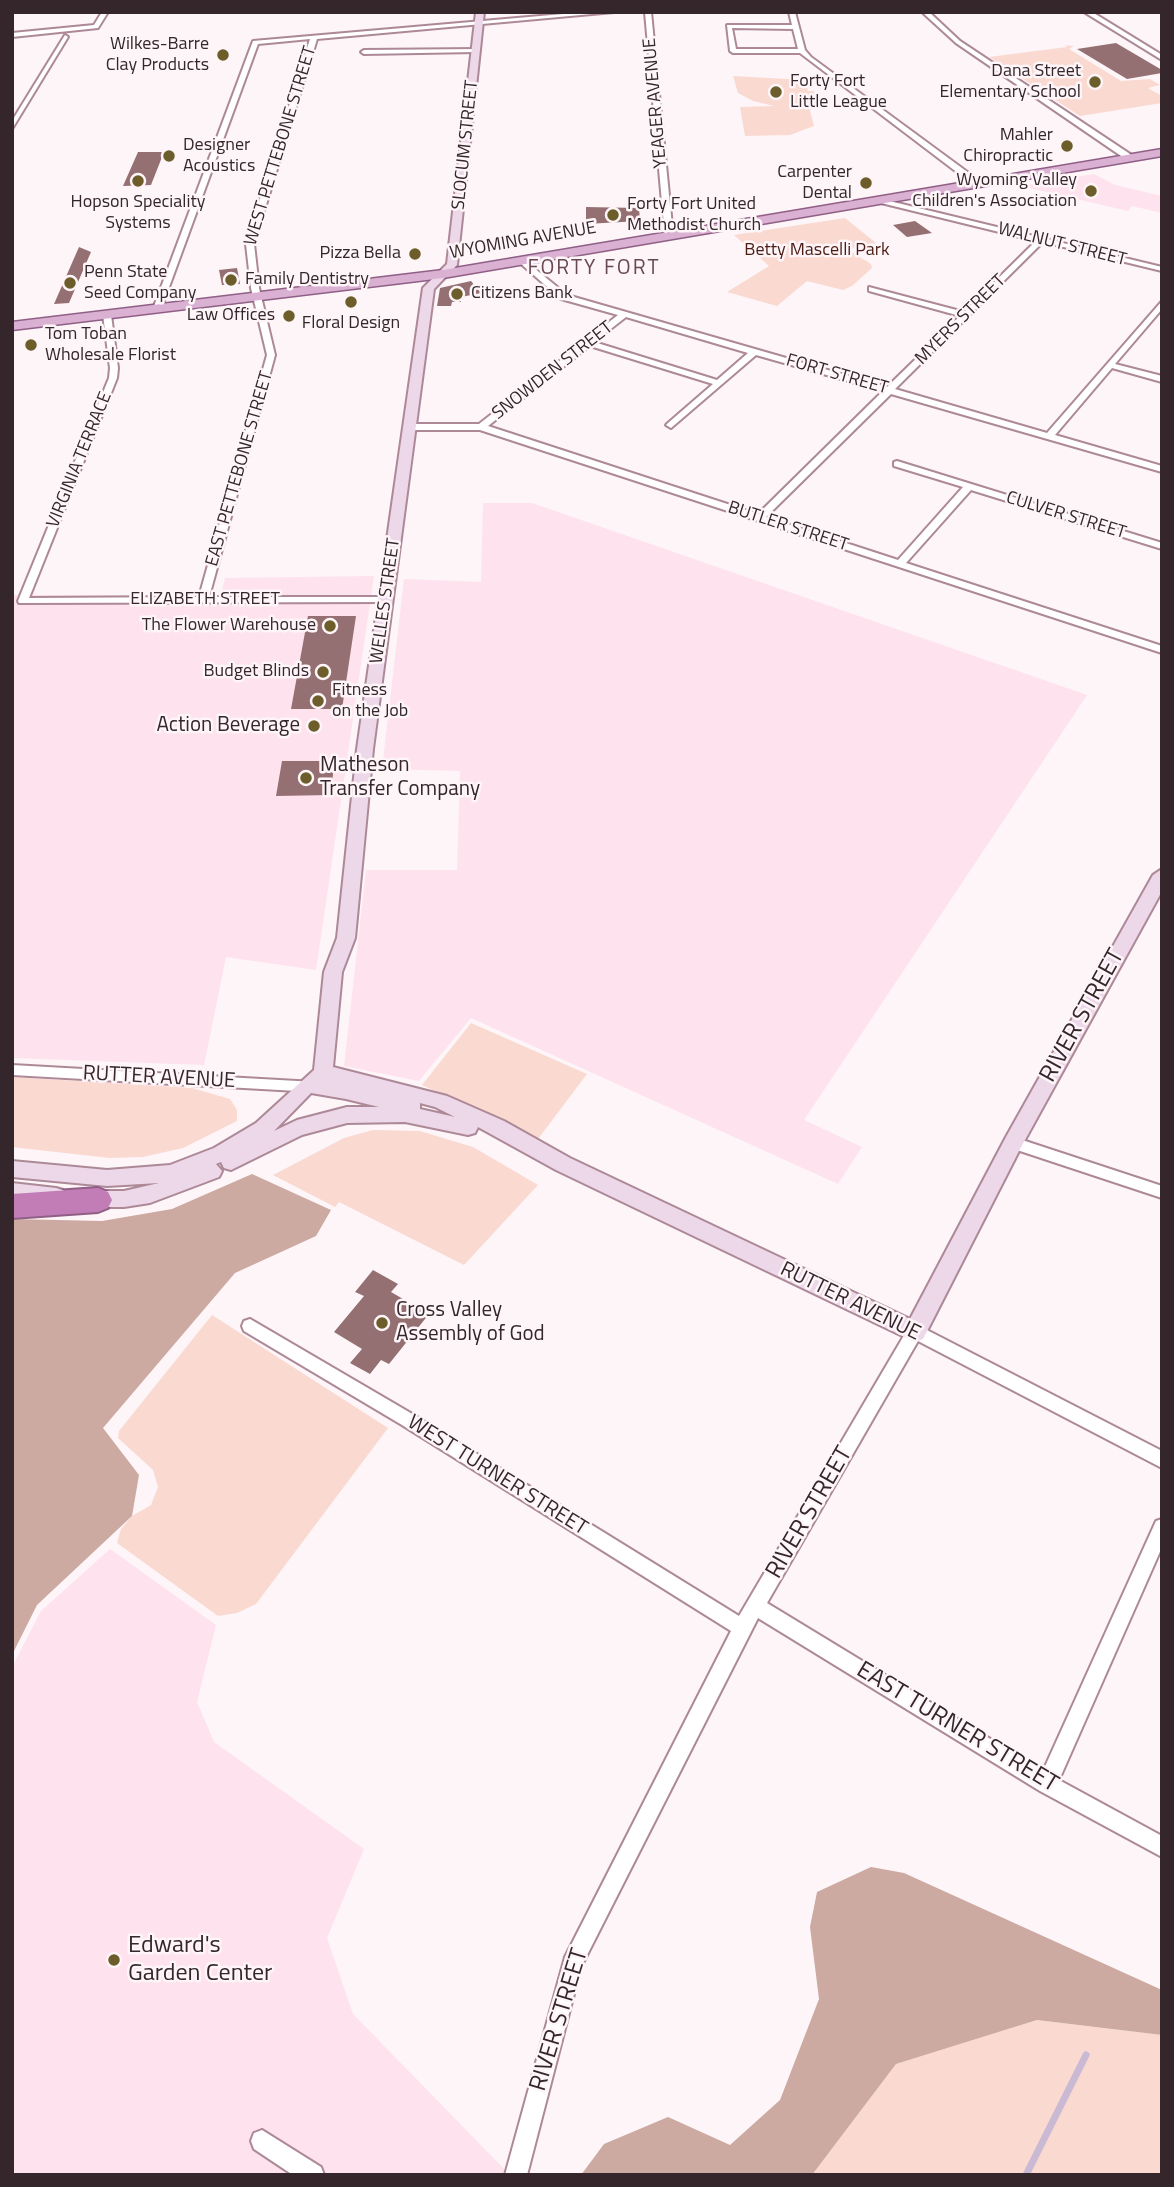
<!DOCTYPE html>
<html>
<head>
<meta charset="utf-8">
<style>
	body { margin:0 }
	#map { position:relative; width:1174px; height:2187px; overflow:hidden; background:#fdf5f8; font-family:"Titillium Web",sans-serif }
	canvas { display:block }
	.frame { position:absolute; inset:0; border:14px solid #34262b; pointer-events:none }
</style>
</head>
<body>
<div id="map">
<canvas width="1174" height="2187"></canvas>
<div class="frame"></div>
</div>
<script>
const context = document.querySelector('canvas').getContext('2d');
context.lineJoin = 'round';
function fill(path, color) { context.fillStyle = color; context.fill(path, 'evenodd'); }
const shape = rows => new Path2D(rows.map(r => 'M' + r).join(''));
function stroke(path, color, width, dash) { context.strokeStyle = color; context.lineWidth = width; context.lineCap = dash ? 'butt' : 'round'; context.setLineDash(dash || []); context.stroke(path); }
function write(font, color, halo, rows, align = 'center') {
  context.font = font + ' "Titillium Web",sans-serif'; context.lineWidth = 5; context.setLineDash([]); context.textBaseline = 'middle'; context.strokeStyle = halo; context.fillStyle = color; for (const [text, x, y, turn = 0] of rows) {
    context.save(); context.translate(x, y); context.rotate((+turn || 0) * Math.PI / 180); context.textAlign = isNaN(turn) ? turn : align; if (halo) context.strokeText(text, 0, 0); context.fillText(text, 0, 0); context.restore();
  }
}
fill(shape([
	[1094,174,1115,185,1162,196,1162,213,1132,206,1128,211,1021,186],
	[483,503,532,503,1087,695,804,1120,862,1147,838,1184,471,1018,419,1081,344,1066,366,870,457,870,460,771,382,769,404,579,481,582],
	[374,576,316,970,226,957,204,1065,12,1058,12,595,221,595,225,578],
	[110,1549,216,1625,197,1702,214,1742,364,1849,327,1938,353,2014,510,2175,12,2175,12,1667,41,1611]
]), '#fee2ed');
fill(shape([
	[1065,45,1074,46,1069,49,1121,81,1150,79,1160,85,1148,88,1162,96,1162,103,1080,116,989,57,1067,47],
	[733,76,805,80,808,91,814,91,818,106,809,107,814,126,790,135,745,136,740,107,774,106,753,101,738,93],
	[845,218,876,243,847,249,871,264,872,268,852,286,843,290,807,281,777,306,727,292,769,266,734,235],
	[471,1023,587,1074,538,1139,422,1085],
	[12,1077,192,1088,230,1099,237,1110,237,1121,183,1148,143,1157,109,1158,12,1147],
	[373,1130,420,1131,473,1147,538,1185,464,1265,339,1202,335,1207,273,1175,344,1138],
	[212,1315,388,1428,256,1604,237,1613,218,1616,117,1543,121,1529,132,1516,151,1505,158,1487,153,1470,118,1438,119,1431],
	[1037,2020,1162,2035,1162,2175,812,2175,896,2064]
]), '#fad9d1');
fill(shape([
	[252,1174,331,1210,316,1236,235,1273,103,1428,139,1475,132,1516,37,1605,12,1655,12,1219,102,1221,172,1209],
	[871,1867,904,1873,1162,1990,1162,2035,1037,2020,896,2064,812,2175,581,2175,604,2144,668,2117,730,2145,780,2100,819,1999,810,1927,817,1892]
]), '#cca9a1');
stroke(shape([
	[1026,2175,1086,2055]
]), '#cab9d4', 7);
fill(shape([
	[1116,43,1162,70,1162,73,1127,79,1077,49],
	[138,152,164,152,151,185,123,186],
	[586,207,639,208,640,221,586,224],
	[915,221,932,233,907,237,893,225],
	[79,247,91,252,69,303,54,304],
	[237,268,240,284,222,285,219,270],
	[471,281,481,293,461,297,461,302,452,302,451,306,437,306,440,288],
	[308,616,356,616,342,709,291,709],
	[282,761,335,761,330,795,276,796],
	[373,1270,398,1284,391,1292,429,1314,389,1364,381,1360,370,1374,350,1363,362,1349,334,1332,364,1296,355,1292]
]), '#957073');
const street = shape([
	[102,12,108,12,98,28,12,37,12,33,94,25,102,12],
	[586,12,614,12,317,39,254,244,259,288,275,355,209,597,386,597,390,598,390,602,19,603,18,601,109,378,110,368,103,315,107,313,111,315,118,368,117,378,29,598,199,597,267,355,251,288,246,244,310,39,258,44,161,309,157,311,153,309,253,41,586,12],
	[645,12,651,12,673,236,669,238,665,236,645,12],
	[789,12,795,12,805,50,811,57,981,182,981,186,975,186,800,53,733,53,730,51,727,25,792,25,789,12],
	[732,28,793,29,798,49,736,49,732,28],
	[922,12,929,12,960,41,1133,156,1133,160,1127,160,956,43,922,12],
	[1084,12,1092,12,1162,55,1162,60,1084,12],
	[65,35,68,37,12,129,12,121,65,35],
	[478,49,476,52,364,54,361,52,364,50,478,49],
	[877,198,1162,267,1162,271,1043,242,895,389,1047,433,1162,301,1162,309,1115,364,1162,376,1162,382,1112,368,1055,435,1162,466,1162,472,891,394,766,517,898,560,963,487,894,466,894,462,897,461,1162,543,1162,549,971,490,906,563,1162,646,1162,653,480,430,410,430,405,427,410,424,479,424,618,315,561,299,520,263,520,259,523,259,567,295,887,387,960,316,869,291,869,287,964,312,1036,241,877,202,877,198],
	[626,317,748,353,717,380,594,342,626,317],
	[590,346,713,384,668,423,666,425,671,428,756,355,883,391,758,514,488,426,590,346],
	[12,1065,315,1082,320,1083,322,1087,320,1091,315,1092,12,1075,12,1065],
	[1013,1137,1162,1186,1162,1198,1008,1147,1006,1143,1008,1139,1013,1137],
	[250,1319,414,1415,739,1616,909,1327,915,1325,921,1327,1162,1451,1162,1468,918,1341,767,1603,1043,1771,1156,1521,1162,1519,1162,1547,1059,1780,1162,1836,1162,1857,1040,1791,758,1618,581,1967,527,2175,505,2175,565,1957,731,1631,402,1425,244,1331,242,1326,244,1321,250,1319],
	[262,2130,321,2167,324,2175,293,2175,254,2149,251,2141,254,2133,262,2130]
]);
const secondary = shape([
	[476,12,484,12,457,265,434,289,373,749,355,938,342,972,333,1067,447,1096,504,1121,570,1158,910,1319,1006,1137,1153,875,1162,869,1162,891,1020,1149,923,1339,915,1342,556,1170,478,1127,475,1133,468,1135,405,1122,347,1123,302,1135,231,1170,224,1168,221,1162,216,1164,222,1171,219,1177,150,1203,124,1207,86,1207,79,1205,76,1199,79,1193,86,1191,124,1191,159,1183,107,1186,12,1177,12,1161,107,1170,170,1165,214,1148,256,1123,314,1070,324,972,337,938,357,749,423,288,447,264,476,12],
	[311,1093,346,1099,379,1107,347,1107,297,1120,274,1131,311,1093],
	[420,1103,435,1107,455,1117,420,1109,420,1103],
	[12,1183,56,1188,63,1190,66,1196,63,1202,56,1204,12,1199,12,1183]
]);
const primary = shape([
	[1162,149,1162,156,443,278,12,330,12,322,443,270,1162,149]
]);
const highway = shape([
	[98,1188,108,1192,112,1200,108,1208,98,1212,12,1218,12,1194,98,1188]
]);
stroke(street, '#ad8997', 4);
stroke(secondary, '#ad8997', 4);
stroke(primary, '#905f85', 3);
stroke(highway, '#905f85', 4);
fill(street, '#fff');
fill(secondary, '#edd8e9');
fill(primary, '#dab1d3');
fill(highway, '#c27db6');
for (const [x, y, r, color] of [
	[223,55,7,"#6c5d2b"],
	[1095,82,7,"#6c5d2b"],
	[776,92,7,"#6c5d2b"],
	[1067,146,7,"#6c5d2b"],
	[169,156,7,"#6c5d2b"],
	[138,181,7,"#6c5d2b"],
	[866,183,7,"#6c5d2b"],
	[1091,191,7,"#6c5d2b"],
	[613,215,7,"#6c5d2b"],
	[415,254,7,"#6c5d2b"],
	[231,280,7,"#6c5d2b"],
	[70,283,7,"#6c5d2b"],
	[457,294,7,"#6c5d2b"],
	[351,302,7,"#6c5d2b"],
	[289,316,7,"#6c5d2b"],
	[31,345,7,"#6c5d2b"],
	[330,626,7,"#6c5d2b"],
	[323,672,7,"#6c5d2b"],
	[318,701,7,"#6c5d2b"],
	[314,726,7,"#6c5d2b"],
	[306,778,7,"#6c5d2b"],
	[382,1323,7,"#6c5d2b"],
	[114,1960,7,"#6c5d2b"]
]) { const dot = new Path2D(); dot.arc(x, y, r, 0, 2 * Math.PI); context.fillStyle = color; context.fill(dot); stroke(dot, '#fdf5f8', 2.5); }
write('18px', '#34262b', '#fdf5f8', [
	["Wilkes-Barre",209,45],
	["Clay Products",209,66],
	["Dana Street",1081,72],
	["Elementary School",1081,93],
	["Forty Fort",790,82,"left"],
	["Little League",790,103,"left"],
	["Mahler",1053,136],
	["Chiropractic",1053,157],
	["Designer",183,146,"left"],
	["Acoustics",183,167,"left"],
	["Carpenter",852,173],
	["Dental",852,194],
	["Wyoming Valley",1077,181],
	["Children's Association",1077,202],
	["Hopson Speciality",138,203,"center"],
	["Systems",138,224,"center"],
	["Forty Fort United",627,205,"left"],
	["Methodist Church",627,226,"left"],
	["Pizza Bella",401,254],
	["Penn State",84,273,"left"],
	["Seed Company",84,294,"left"],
	["Family Dentistry",245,280,"left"],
	["Citizens Bank",471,294,"left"],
	["Law Offices",275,316],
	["Floral Design",351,324,"center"],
	["Tom Toban",45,335,"left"],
	["Wholesale Florist",45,356,"left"],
	["The Flower Warehouse",316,626],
	["Budget Blinds",309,672],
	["Fitness",332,691,"left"],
	["on the Job",332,712,"left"]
], 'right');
write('18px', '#34262b', '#fdf5f8', [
	["YEAGER AVENUE",656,103,-95],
	["SLOCUM STREET",466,145,-84],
	["WEST PETTEBONE STREET",281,146,-73],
	["WYOMING AVENUE",523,241,-10],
	["WALNUT STREET",1062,245,14],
	["MYERS STREET",961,320,-45],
	["SNOWDEN STREET",553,371,-38],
	["FORT STREET",837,375,16],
	["VIRGINIA TERRACE",80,460,-68],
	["EAST PETTEBONE STREET",240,469,-74],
	["CULVER STREET",1066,516,17],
	["BUTLER STREET",788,527,18],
	["ELIZABETH STREET",205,600],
	["WELLES STREET",386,601,-82]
]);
write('18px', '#4b1c13', '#fdf5f8', [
	["Betty Mascelli Park",817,251]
]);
context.letterSpacing = '2px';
write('21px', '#674854', '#fdf5f8', [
	["FORTY FORT",594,269]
]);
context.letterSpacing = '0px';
write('21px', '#34262b', '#fdf5f8', [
	["Action Beverage",300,726,"right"],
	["Matheson",320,766],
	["Transfer Company",320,790],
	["Cross Valley",396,1311],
	["Assembly of God",396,1335]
], 'left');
write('21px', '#34262b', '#fdf5f8', [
	["RUTTER AVENUE",159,1078,3],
	["RUTTER AVENUE",850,1302,26],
	["WEST TURNER STREET",497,1476,32]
]);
write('24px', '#34262b', '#fdf5f8', [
	["RIVER STREET",1083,1016,-61],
	["RIVER STREET",810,1513,-60],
	["EAST TURNER STREET",957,1728,31],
	["RIVER STREET",560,2020,-73]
]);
write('24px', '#34262b', '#fdf5f8', [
	["Edward's",128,1946],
	["Garden Center",128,1974]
], 'left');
</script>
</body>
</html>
